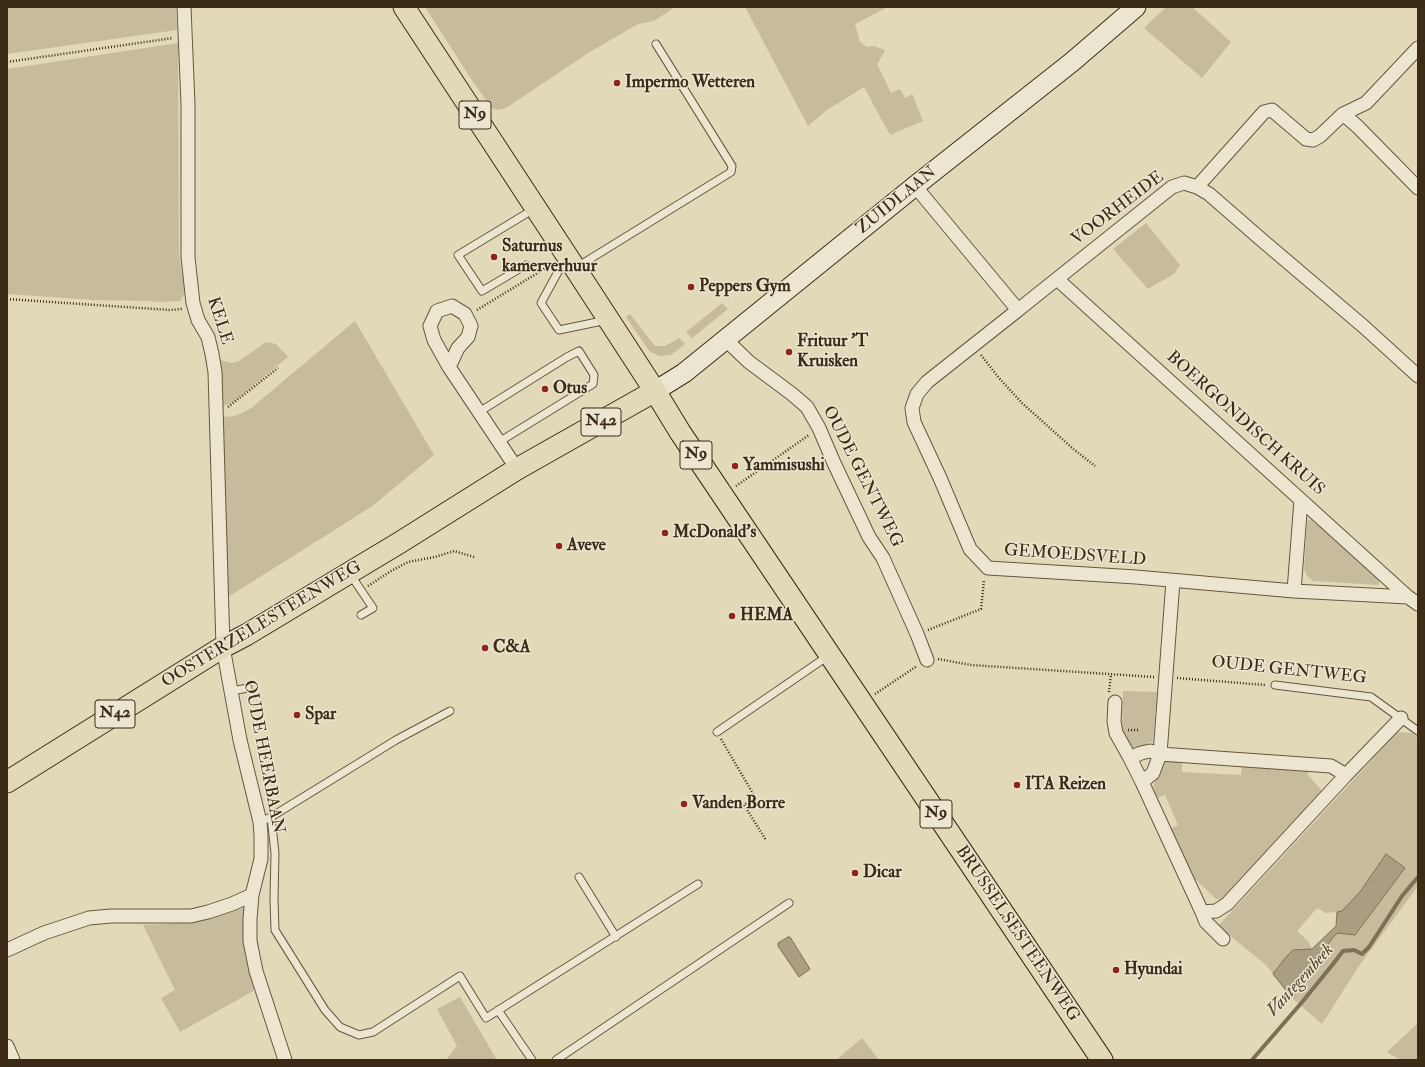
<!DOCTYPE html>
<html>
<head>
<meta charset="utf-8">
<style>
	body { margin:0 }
	#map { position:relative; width:1425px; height:1067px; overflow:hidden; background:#e2d9b8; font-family:"IM FELL Double Pica",serif }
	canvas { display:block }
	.frame { position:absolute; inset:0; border:8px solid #3b2b17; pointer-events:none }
</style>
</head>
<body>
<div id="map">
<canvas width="1425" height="1067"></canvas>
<div class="frame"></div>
</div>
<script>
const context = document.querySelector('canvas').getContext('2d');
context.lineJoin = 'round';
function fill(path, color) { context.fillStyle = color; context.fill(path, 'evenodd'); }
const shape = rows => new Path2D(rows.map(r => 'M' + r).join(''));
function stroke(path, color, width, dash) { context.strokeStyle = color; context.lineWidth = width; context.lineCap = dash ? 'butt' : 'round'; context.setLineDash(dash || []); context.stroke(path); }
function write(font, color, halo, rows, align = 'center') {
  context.font = font + ' "IM FELL Double Pica",serif'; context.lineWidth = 3; context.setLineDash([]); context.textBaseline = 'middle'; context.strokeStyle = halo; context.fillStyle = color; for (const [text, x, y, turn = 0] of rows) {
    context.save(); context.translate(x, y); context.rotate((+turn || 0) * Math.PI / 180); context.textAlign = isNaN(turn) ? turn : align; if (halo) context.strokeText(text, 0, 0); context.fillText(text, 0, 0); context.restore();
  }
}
fill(shape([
	[7,7,176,7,177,30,7,54],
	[425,7,675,7,654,21,638,24,588,53,506,108,498,110,492,108,473,82],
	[745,7,888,7,855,24,860,42,867,47,874,46,885,50,882,56,877,64,891,93,900,89,905,98,912,94,923,121,890,135,864,87,827,110,808,126],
	[1166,7,1192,7,1231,42,1202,78,1144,28],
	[178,43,179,255,185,293,180,301,160,302,150,301,94,300,7,294,7,69],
	[1146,223,1180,265,1174,274,1148,289,1113,249],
	[722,303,728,309,692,338,686,332],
	[630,314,655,346,665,346,679,338,685,344,671,355,660,356,650,352,626,317],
	[355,321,434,455,371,507,228,597,222,417,235,416,250,409],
	[266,342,276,344,288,357,232,403,223,406,220,360,232,363,239,361],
	[1308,520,1311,520,1320,527,1379,580,1379,585,1313,581,1308,577,1304,570,1307,522],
	[1123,691,1157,692,1153,741,1133,750,1122,730],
	[1398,732,1412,733,1418,738,1418,886,1359,966,1322,1024,1292,998,1312,970,1320,960,1329,943,1333,937,1338,933,1355,935,1405,868,1360,892,1342,911,1326,913,1317,908,1297,931,1308,941,1312,949,1293,951,1286,957,1273,974,1266,965,1218,926],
	[1165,760,1182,762,1182,772,1241,775,1242,765,1313,770,1307,774,1324,793,1226,900,1216,899,1190,874,1170,829,1178,825,1165,795,1157,798,1153,786],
	[247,907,257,989,180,1032,161,998,175,990,143,925,184,923,222,915],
	[460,997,497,1060,446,1060,457,1046,437,1009],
	[1418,1023,1418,1060,1400,1060,1387,1052],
	[862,1038,879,1060,836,1060]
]), '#c6bb9d');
const water = shape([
	[1386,854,1405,868,1355,935,1338,933,1333,937,1329,943,1320,960,1312,970,1292,998,1273,974,1286,957,1293,950,1312,949,1336,926,1337,912,1342,911,1360,892,1386,854],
	[788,937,790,937,810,969,799,977,778,946,778,943,788,937]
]);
fill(water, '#a99e81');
stroke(water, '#7d7057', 1);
stroke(shape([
	[1252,1060,1303,1001,1333,964,1343,951,1354,950,1362,954,1369,947,1402,896,1418,877]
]), '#7d7057', 4);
const service = shape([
	[565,259,541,303,559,330,607,320],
	[526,265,482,291,458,255,534,209],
	[577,267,731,172,732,166,656,44],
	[479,412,567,357,579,351,594,375,593,384,499,442],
	[350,574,373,608,361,615],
	[1275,685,1371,697,1418,731],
	[231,691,248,688],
	[717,732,828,656],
	[271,817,396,740,450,711],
	[260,822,271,817,275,853,274,899,275,930,325,1010,340,1027,359,1035,373,1032,460,976,486,1018,698,884],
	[579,877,616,937],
	[498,1010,532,1060],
	[556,1060,789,903]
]);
const minor = shape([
	[184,7,188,104,188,257,193,303,198,320,208,337,212,354,215,372,223,647,240,740,260,822,261,835,261,859,252,895,250,919,250,941,256,971,285,1060],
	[1343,114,1366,103,1418,48],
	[915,186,1018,310,1172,187,1184,183,1197,187,1209,194,1263,241,1363,326,1418,376],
	[1197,187,1264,112,1272,110,1306,139,1313,140,1320,136,1343,114,1357,126,1418,188],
	[1057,279,1408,597,1418,604],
	[1018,310,927,382,917,394,912,408,914,422,940,478,970,549,988,568,1136,577,1294,591,1408,597],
	[726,340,749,362,792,394,807,407,819,428,834,463,869,537,883,558,917,634,927,660],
	[449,367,458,348,468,337,471,326,465,314,452,306,437,311,430,326,434,340,449,367,517,469],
	[1173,581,1160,754,1153,773,1142,782,1202,912,1216,911,1227,904,1346,775,1401,718],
	[1294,591,1301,500],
	[1115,702,1114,721,1116,733,1130,758],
	[1142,782,1130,758,1141,753,1150,751,1160,754,1331,766,1346,775],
	[1202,912,1206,922,1223,939],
	[7,950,44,933,89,918,111,916,191,916,208,912,232,904,252,895],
	[7,1046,13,1060]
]);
const secondary = shape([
	[655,391,684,373,915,186,1072,62,1136,7]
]);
const primary = shape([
	[404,7,575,268,655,391,680,432,1102,1060],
	[7,782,223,647,246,635,399,543,517,469,655,391]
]);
stroke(service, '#65563f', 9);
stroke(minor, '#65563f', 15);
stroke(secondary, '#3b2b17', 21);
stroke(primary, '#3b2b17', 23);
stroke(shape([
	[7,62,173,38],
	[7,299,170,310,182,309],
	[477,310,549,266],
	[981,355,999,378,1022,403,1072,448,1095,466],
	[228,407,278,368],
	[736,486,809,435],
	[368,586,391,571,408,562,435,557,454,551,474,557],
	[928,630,981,609,984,580],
	[938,659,971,665,1154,677],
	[1177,678,1266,685],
	[1109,692,1111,674],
	[875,694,917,666],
	[1128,730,1140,730],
	[721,739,755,797,744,805,766,840]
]), '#3b2b17', 2.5, [1, 2]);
stroke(service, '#ece6d1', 7);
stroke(minor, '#ece6d1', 13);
stroke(secondary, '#ece6d1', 19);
stroke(primary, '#e2d9b8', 21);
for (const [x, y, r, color] of [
	[617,83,4,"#8f2418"],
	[494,257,4,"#8f2418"],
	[691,287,4,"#8f2418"],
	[789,352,4,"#8f2418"],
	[545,389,4,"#8f2418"],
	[735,466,4,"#8f2418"],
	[665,533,4,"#8f2418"],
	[559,546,4,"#8f2418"],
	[732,616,4,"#8f2418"],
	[485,648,4,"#8f2418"],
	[297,715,4,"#8f2418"],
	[1017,785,4,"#8f2418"],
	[684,804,4,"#8f2418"],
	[855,873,4,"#8f2418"],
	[1116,970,4,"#8f2418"]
]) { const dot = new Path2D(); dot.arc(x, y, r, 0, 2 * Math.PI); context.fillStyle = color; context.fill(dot); stroke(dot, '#ece6d1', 1.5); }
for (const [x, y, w] of [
	[475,115,32],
	[601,422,40],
	[696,455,32],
	[115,714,40],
	[936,814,32]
]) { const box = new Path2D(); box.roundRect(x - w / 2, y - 14, w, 28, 3); context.fillStyle = '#ece6d1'; context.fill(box); stroke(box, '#3b2b17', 1); }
write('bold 16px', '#3b2b17', null, [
	["N9",475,115],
	["N42",601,422],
	["N9",696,455],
	["N42",115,714],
	["N9",936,814]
]);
write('bold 17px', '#3b2b17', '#ece6d1', [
	["Impermo Wetteren",625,83],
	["Saturnus",502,247],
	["kamerverhuur",502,267],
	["Peppers Gym",699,287],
	["Frituur 'T",797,342],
	["Kruisken",797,362],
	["Otus",553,389],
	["Yammisushi",743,466],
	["McDonald's",673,533],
	["Aveve",567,546],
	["HEMA",740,616],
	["C&A",493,648],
	["Spar",305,715],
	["ITA Reizen",1025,785],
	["Vanden Borre",692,804],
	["Dicar",863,873],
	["Hyundai",1124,970]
], 'left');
write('17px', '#3b2b17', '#ece6d1', [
	["ZUIDLAAN",897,201,-39],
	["VOORHEIDE",1118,209,-37],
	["KELE",219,321,72],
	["BOERGONDISCH KRUIS",1245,424,42],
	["OUDE GENTWEG",862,477,63],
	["GEMOEDSVELD",1075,556,4],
	["OOSTERZELESTEENWEG",262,625,-31],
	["OUDE GENTWEG",1289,671,6],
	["OUDE HEERBAAN",263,757,79],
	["BRUSSELSESTEENWEG",1017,934,56]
]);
write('italic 18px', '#564832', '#ece6d1', [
	["Vantegembeek",1301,981,-48]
]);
</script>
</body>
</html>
